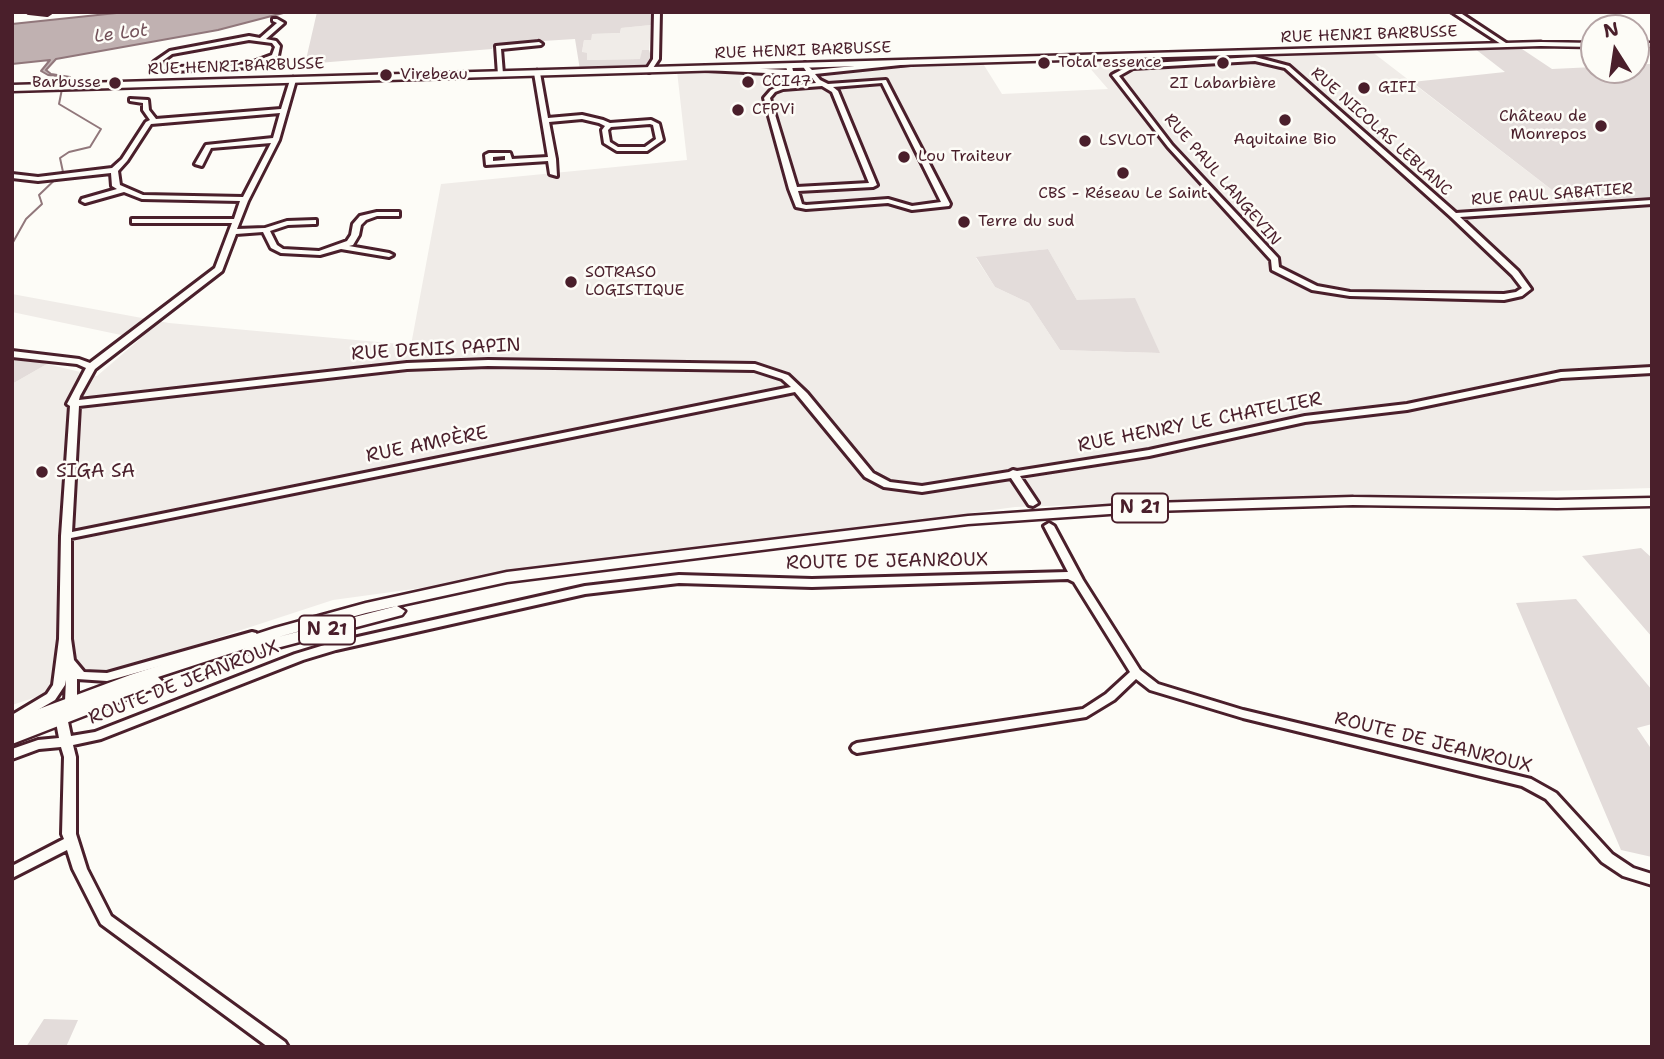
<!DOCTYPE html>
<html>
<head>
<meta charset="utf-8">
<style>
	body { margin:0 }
	#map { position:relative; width:1664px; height:1059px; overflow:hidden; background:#fdfcf7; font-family:"Shantell Sans",sans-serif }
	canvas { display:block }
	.frame { position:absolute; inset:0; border:14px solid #4a1f2b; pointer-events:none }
	.north { position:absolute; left:1580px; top:14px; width:70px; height:70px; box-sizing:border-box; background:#fdfcf7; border:2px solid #b5a4a5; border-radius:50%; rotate:348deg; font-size:19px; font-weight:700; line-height:28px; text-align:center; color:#4a1f2b }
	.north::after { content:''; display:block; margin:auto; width:24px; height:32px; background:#4a1f2b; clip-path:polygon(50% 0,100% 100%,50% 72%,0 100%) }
</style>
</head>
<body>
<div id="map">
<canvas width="1664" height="1059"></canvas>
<div class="frame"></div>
<div class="north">N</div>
</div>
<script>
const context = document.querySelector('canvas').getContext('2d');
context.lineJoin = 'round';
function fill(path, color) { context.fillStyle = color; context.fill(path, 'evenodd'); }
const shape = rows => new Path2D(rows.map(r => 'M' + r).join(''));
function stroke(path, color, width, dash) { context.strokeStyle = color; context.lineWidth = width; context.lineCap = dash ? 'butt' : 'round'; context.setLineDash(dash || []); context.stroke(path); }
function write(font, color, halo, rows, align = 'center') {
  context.font = font + ' "Shantell Sans",sans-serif'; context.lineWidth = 5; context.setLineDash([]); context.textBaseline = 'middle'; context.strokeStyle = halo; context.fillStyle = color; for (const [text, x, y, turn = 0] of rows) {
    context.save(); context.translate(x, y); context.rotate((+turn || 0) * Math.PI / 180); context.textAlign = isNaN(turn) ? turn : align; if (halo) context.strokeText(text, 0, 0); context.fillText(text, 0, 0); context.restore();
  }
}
fill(shape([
	[651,25,649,50,642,50,641,59,586,60,582,53,584,40,592,34,620,33,621,28],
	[1371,51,1578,210,1652,205,1652,488,1015,507,333,600,12,705,12,384,47,364,97,376,140,339,12,312,12,294,169,323,411,345,441,184,687,160,677,71,982,62,1002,94,1108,89,1082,59],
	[1048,249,1077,300,1159,353,1060,350,1029,303,995,287,976,258]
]), '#f0ece8');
fill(shape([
	[317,12,654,12,651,25,621,28,620,33,592,34,591,40,584,40,582,52,587,53,587,60,640,59,642,50,649,50,652,60,645,67,580,70,575,39,494,44,492,49,305,64],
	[1519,47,1552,69,1594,67,1594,70,1636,70,1636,64,1652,64,1652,205,1578,210,1412,82,1505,72,1474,48],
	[1048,249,1077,300,1135,298,1160,353,1060,350,1029,303,995,287,976,257],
	[12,356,47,364,12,384],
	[1641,548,1652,558,1652,637,1582,556],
	[1576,599,1652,690,1652,724,1637,728,1652,750,1652,857,1621,850,1516,603],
	[44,1019,78,1020,66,1047,26,1047]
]), '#e3dcda');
const water = shape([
	[126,12,287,12,218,30,56,59,46,70,51,74,70,77,66,85,62,85,66,77,48,75,41,71,50,60,12,64,12,24,126,12]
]);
fill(water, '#c0b1b1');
stroke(water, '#91777b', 2);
stroke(shape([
	[12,244,26,219,42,204,39,195,63,172,60,158,69,152,90,147,101,129,59,104,62,89]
]), '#91777b', 2);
const minor = shape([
	[29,12,50,12,47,14,29,12],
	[654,12,660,12,659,59,651,71,649,72,646,70,653,59,654,12],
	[1452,12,1459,12,1509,45,1504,46,1452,12],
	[273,19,277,19,284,23,266,39,276,41,280,46,278,56,251,67,174,71,159,68,154,62,170,51,249,36,260,38,277,23,273,21,273,19],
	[249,40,272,43,275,47,272,55,248,64,221,66,174,67,163,65,161,62,172,54,249,40],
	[539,42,542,44,541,45,501,49,503,74,498,75,496,46,539,42],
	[1255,57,1289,66,1456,213,1652,200,1652,204,1460,217,1518,271,1531,289,1522,296,1504,300,1350,296,1312,290,1272,270,1271,260,1168,147,1112,75,1132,64,1255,57],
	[1255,61,1285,68,1451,217,1512,275,1522,288,1516,292,1504,294,1350,292,1317,286,1279,267,1278,258,1172,145,1119,76,1133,68,1255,61],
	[908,61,910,62,910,64,815,74,820,80,828,84,886,80,950,204,949,206,912,210,888,203,806,209,796,207,789,189,764,98,771,90,789,81,787,74,705,70,702,68,705,66,787,70,786,66,789,64,792,66,793,71,806,71,802,65,805,63,812,70,908,61],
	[794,74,809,74,816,83,792,85,795,82,794,74],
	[882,83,941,202,912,206,888,199,806,205,802,204,798,191,873,187,877,185,838,91,833,87,882,83],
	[822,86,832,92,869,183,797,187,770,98,775,92,783,89,822,86],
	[537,71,540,73,548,118,582,115,603,120,610,123,651,120,659,124,663,140,647,151,617,151,604,143,602,130,605,126,599,123,582,119,549,122,556,159,557,176,550,174,548,161,486,165,485,155,489,153,510,153,512,159,548,157,534,73,537,71],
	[650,124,653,125,656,139,645,147,618,147,610,142,608,130,611,127,650,124],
	[505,156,505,160,493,161,493,157,505,156],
	[293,78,296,80,279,140,248,201,237,229,265,228,287,221,316,220,316,224,313,224,288,225,270,231,277,245,283,249,319,251,347,241,351,235,353,224,360,216,377,212,399,212,399,216,377,216,366,220,361,225,359,235,353,245,349,246,389,253,393,255,389,257,341,249,320,255,281,253,271,248,263,232,236,234,222,271,95,369,80,396,79,400,407,363,488,360,755,364,788,375,807,393,873,473,890,482,922,486,1009,472,1013,470,1017,471,1149,450,1305,416,1407,404,1561,372,1652,367,1652,373,1561,378,1407,410,1305,422,1149,456,1020,476,1038,503,1033,506,1029,505,1011,478,922,492,884,487,865,477,795,392,71,538,71,639,74,660,84,672,107,673,252,632,256,633,258,636,256,639,107,681,77,679,77,701,67,717,71,736,95,732,295,654,331,643,585,586,679,575,812,579,1068,572,1044,526,1049,523,1054,526,1083,580,1140,670,1158,684,1243,710,1531,779,1556,793,1612,854,1633,868,1652,874,1652,885,1623,876,1602,862,1546,799,1522,786,1243,718,1150,690,1136,679,1114,700,1086,717,857,753,853,751,851,748,853,745,857,743,1083,709,1106,694,1130,672,1074,582,1068,579,812,587,679,583,585,594,336,650,303,660,101,739,73,745,76,757,76,834,87,869,111,916,285,1042,288,1047,268,1047,101,924,73,869,67,850,12,878,12,866,64,839,62,834,64,757,61,747,39,749,12,759,12,749,38,740,59,738,55,717,65,701,66,680,65,685,55,700,12,725,12,715,47,694,53,685,59,639,61,536,70,406,67,404,86,368,77,364,12,357,12,351,79,359,90,363,215,268,232,223,132,223,132,219,234,219,240,201,142,199,124,192,85,203,81,201,82,199,117,189,112,186,111,173,38,181,12,178,12,174,38,177,112,168,122,159,146,122,150,120,143,110,143,103,130,101,130,99,148,100,149,110,156,119,281,109,290,80,293,78],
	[280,113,273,138,206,145,195,164,202,166,211,148,271,143,243,197,143,195,120,185,118,171,127,161,151,124,280,113],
	[488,366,754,370,782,379,791,387,72,532,79,406,407,369,488,366]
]);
const major = shape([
	[1541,42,1594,43,1594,47,1541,46,12,91,12,85,1541,42],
	[1636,43,1652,43,1652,47,1636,47,1636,43],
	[1353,497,1557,500,1652,498,1652,506,1557,508,1353,505,1152,511,968,524,507,582,397,606,405,611,402,615,254,654,249,653,247,648,158,677,163,682,161,686,12,744,12,731,18,729,12,731,12,719,130,675,275,628,366,603,507,572,968,516,1152,503,1353,497],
	[397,606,278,637,366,613,397,606]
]);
stroke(minor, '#4a1f2b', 6);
stroke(major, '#4a1f2b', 5);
fill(minor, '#fdfcf7');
fill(major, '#fdfcf7');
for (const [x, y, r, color] of [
	[1044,63,7,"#4a1f2b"],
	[1223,63,7,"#4a1f2b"],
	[386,75,7,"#4a1f2b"],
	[748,82,7,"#4a1f2b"],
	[115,83,7,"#4a1f2b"],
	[1364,88,7,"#4a1f2b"],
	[738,110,7,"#4a1f2b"],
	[1285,120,7,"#4a1f2b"],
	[1601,126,7,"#4a1f2b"],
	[1085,141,7,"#4a1f2b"],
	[904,157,7,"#4a1f2b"],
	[1123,173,7,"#4a1f2b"],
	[964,222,7,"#4a1f2b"],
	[571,282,7,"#4a1f2b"],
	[42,472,7,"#4a1f2b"]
]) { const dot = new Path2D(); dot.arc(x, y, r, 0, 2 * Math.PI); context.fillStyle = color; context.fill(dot); stroke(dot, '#fdfcf7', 2.5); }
write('16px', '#4a1f2b', '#fdfcf7', [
	["RUE HENRI BARBUSSE",1369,35,-2],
	["RUE HENRI BARBUSSE",803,51,-2],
	["RUE HENRI BARBUSSE",236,67,-2],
	["RUE NICOLAS LEBLANC",1381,132,42],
	["RUE PAUL LANGEVIN",1222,180,49],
	["RUE PAUL SABATIER",1552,195,-4]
]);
write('16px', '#4a1f2b', '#fdfcf7', [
	["Total essence",1058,63],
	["Virebeau",400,75],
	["CCI47",762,82],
	["Barbusse",101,83,"right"],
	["ZI Labarbière",1223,84,"center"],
	["GIFI",1378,88],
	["CFPVi",752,110],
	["Château de",1587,117,"right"],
	["Monrepos",1587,135,"right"],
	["Aquitaine Bio",1285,140,"center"],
	["LSVLOT",1099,141],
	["Lou Traiteur",918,157],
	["CBS - Réseau Le Saint",1123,194,"center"],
	["Terre du sud",978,222],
	["SOTRASO",585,273],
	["LOGISTIQUE",585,291]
], 'left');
write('italic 18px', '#73525a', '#fdfcf7', [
	["Le Lot",121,34,-7]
]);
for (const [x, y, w] of [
	[1140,508,56],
	[327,630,56]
]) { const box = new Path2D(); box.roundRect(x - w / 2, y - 14.5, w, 29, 5); context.fillStyle = '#fdfcf7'; context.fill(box); stroke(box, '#4a1f2b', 2); }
write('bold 18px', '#4a1f2b', null, [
	["N 21",1140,508],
	["N 21",327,630]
]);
write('19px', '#4a1f2b', '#fdfcf7', [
	["RUE DENIS PAPIN",436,350,-3],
	["RUE HENRY LE CHATELIER",1200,423,-11],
	["RUE AMPÈRE",427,445,-11],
	["ROUTE DE JEANROUX",887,562,-1],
	["ROUTE DE JEANROUX",184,683,-21],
	["ROUTE DE JEANROUX",1433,743,14]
]);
write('19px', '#4a1f2b', '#fdfcf7', [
	["SIGA SA",56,472]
], 'left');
</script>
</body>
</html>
